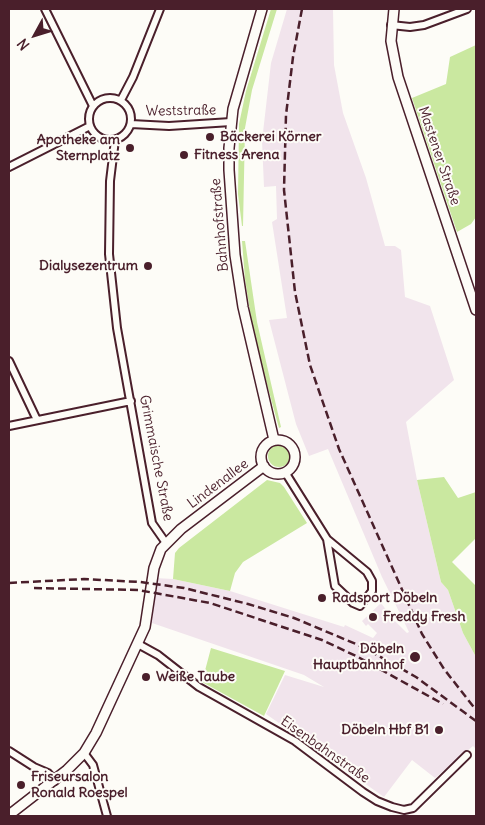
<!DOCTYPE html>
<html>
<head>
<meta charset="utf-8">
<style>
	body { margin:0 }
	#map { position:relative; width:485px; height:825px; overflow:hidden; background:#fdfcf7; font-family:Delius,sans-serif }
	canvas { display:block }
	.frame { position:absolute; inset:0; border:10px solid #4a1f2b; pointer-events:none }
	.north { position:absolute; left:10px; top:10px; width:50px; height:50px; -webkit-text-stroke:4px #fdfcf7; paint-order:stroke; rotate:231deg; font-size:14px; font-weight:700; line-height:20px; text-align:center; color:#4a1f2b }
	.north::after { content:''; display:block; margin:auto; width:18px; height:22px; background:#4a1f2b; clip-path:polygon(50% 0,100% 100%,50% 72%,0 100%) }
</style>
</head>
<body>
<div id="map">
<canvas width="485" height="825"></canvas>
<div class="frame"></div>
<div class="north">N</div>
</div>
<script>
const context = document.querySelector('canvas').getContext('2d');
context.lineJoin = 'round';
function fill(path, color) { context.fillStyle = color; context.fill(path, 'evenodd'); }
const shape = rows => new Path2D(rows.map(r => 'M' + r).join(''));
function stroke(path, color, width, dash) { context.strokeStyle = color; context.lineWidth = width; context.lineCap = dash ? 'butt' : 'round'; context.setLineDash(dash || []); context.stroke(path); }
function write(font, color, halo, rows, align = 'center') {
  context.font = font + ' Delius,sans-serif'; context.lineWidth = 4; context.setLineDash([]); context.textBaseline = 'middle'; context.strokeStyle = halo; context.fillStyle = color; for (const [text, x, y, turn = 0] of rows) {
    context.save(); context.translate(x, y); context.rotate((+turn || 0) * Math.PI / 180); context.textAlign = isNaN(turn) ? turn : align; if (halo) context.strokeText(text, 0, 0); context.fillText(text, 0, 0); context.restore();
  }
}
fill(shape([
	[287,9,333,9,334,65,343,113,366,178,385,246,395,246,401,250,405,297,430,306,454,380,406,422,417,480,441,582,448,590,463,633,476,657,476,749,473,746,435,778,412,760,384,797,266,714,285,675,324,687,304,675,152,623,155,578,173,579,230,591,344,627,345,625,373,638,377,633,368,624,366,626,362,621,381,603,393,619,407,633,409,632,382,577,328,449,309,456,296,424,269,320,287,318,272,222,277,219,276,186,264,187,262,141,271,63]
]), '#f1e4ec');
fill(shape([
	[271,9,277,9,252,90,245,128,243,226,242,226,238,194,239,124,246,91],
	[476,45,476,217,471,224,457,232,412,98,446,84,450,57],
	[242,241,245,241,257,322,281,427,279,428,254,337,245,279],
	'268 456a11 11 0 1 1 22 0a11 11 0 1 1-22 0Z',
	[444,477,458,498,476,492,476,538,452,562,476,586,476,657,463,633,448,590,441,582,417,480],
	[267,480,280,483,284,487,307,523,243,562,235,573,230,591,173,579,175,553,179,548],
	[211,648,285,671,264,716,202,682]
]), '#cae8a0');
const street = shape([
	[45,9,93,106],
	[391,25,410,27,424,25,467,9],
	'89 119a21 21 0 1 1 42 0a21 21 0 1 1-42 0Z',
	[121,100,133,77,160,9],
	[131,124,169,126,231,122],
	[115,140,110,181,109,254,117,328,152,523,166,543],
	[9,167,90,126],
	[9,361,37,420],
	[9,426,131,401],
	[285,472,327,539,367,572,372,581,372,591,360,606,353,603,335,586,327,539],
	[138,644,158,655,199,687,295,741,363,792,377,801,392,807,404,810,413,808,467,755],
	[9,751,34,767,48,773,55,781],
	[84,753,93,765,107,816]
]);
const secondary = shape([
	[262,9,233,109,229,148,229,170,235,255,243,307,274,440],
	[394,9,391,41,398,77,476,310],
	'261 457a17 17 0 1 1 34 0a17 17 0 1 1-34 0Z',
	[9,815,67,770,84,753,96,733,145,627,154,568,161,549,181,529,264,466]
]);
stroke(street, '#4a1f2b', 10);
stroke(secondary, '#4a1f2b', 12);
stroke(street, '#fdfcf7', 6);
stroke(secondary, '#fdfcf7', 9);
stroke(shape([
	[302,9,293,57,286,115,284,190,295,292,310,365,339,449,422,634,444,669,476,710],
	[9,583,84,579,140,582,184,588,248,604,294,618,363,647,416,677,476,721],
	[34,588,138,590,210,603,322,640,358,657,443,704]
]), '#4a1f2b', 2.5, [8, 4]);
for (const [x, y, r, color] of [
	[210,137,5,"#4a1f2b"],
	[130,148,5,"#4a1f2b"],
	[184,155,5,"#4a1f2b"],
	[148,266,5,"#4a1f2b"],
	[322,598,5,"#4a1f2b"],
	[373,617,5,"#4a1f2b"],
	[415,657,6,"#4a1f2b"],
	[146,677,5,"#4a1f2b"],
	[439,730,5,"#4a1f2b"],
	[21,785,5,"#4a1f2b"]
]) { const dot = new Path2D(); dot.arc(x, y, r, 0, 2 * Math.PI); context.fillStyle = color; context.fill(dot); stroke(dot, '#fdfcf7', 2); }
write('14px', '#4a1f2b', '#fdfcf7', [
	["Weststraße",181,111,-1],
	["Mastener Straße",439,156,71],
	["Bahnhofstraße",220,225,-95],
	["Grimmaische Straße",156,458,79],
	["Lindenallee",218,484,-37],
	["Eisenbahnstraße",325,750,35]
]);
write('bold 14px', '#4a1f2b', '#fdfcf7', [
	["Bäckerei Körner",220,137],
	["Apotheke am",120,140,"right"],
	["Sternplatz",120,156,"right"],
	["Fitness Arena",194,155],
	["Dialysezentrum",138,266,"right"],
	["Radsport Döbeln",332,598],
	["Freddy Fresh",383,617],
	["Döbeln",404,649,"right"],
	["Hauptbahnhof",404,665,"right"],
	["Weiße Taube",156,677],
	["Döbeln Hbf B1",429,730,"right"],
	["Friseursalon",31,777],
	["Ronald Roespel",31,793]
], 'left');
</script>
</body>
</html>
